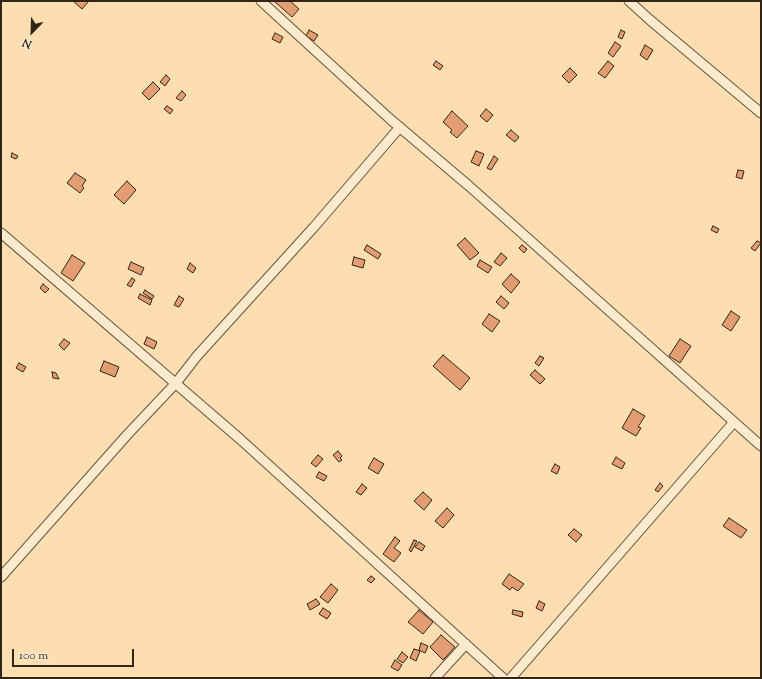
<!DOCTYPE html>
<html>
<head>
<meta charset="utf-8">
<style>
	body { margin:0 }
	#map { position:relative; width:762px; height:679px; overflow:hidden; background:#fcdeb0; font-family:"Sorts Mill Goudy",serif }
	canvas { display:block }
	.frame { position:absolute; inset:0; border:2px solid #322518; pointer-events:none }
	.north { position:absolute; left:12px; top:12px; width:40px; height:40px; -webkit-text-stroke:3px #fdeacc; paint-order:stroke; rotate:203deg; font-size:11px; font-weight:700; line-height:16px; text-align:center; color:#322518 }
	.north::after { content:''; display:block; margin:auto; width:14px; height:18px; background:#322518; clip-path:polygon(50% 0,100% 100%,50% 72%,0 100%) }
	.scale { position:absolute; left:12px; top:649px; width:122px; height:18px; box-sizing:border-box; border:2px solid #322518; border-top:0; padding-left:5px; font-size:12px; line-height:14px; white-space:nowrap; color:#322518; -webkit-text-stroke:3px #fdeacc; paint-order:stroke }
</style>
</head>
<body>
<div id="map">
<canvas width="762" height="679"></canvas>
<div class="frame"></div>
<div class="north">N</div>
<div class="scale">100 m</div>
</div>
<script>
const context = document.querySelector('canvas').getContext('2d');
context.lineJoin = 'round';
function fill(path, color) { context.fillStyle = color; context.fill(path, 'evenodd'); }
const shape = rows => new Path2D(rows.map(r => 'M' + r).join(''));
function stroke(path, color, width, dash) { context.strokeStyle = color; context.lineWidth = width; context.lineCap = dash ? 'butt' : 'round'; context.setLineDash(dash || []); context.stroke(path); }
const building = shape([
	[73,1,89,1,82,9,73,1],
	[274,1,290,1,299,9,292,17,274,1],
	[309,30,318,35,314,41,306,36,309,30],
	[621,30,625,32,622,39,618,37,621,30],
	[275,33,283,37,280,43,272,39,275,33],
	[615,42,621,46,613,57,608,53,615,42],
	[645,45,653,50,647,60,640,55,645,45],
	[436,61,443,66,440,70,433,65,436,61],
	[608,61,614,66,605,78,598,73,608,61],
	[570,68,577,75,569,83,562,76,570,68],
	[166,75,170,79,165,86,160,82,166,75],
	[153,82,160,89,149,100,142,93,153,82],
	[182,91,186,95,181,101,176,98,182,91],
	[167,106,173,110,170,114,164,109,167,106],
	[486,109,493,115,487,122,480,116,486,109],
	[452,111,468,126,457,138,450,132,452,130,443,122,452,111],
	[511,130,519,137,515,142,506,135,511,130],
	[476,151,484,154,479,166,471,162,476,151],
	[12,153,18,156,16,159,11,157,12,153],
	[494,156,498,159,491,170,487,168,494,156],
	[738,170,744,171,742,179,736,177,738,170],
	[75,173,86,180,82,186,84,188,80,193,67,183,75,173],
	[127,181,136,190,124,204,114,195,127,181],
	[713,226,719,229,717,233,711,230,713,226],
	[465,238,479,253,470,260,457,245,465,238],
	[757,241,761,243,755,251,751,248,757,241],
	[367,245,381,254,378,259,364,250,367,245],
	[522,245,527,249,524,253,519,248,522,245],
	[501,253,507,258,500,266,494,262,501,253],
	[72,255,85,263,73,281,61,273,72,255],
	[354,257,365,260,363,268,352,265,354,257],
	[480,260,492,267,488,273,477,266,480,260],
	[131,262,144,268,141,275,128,269,131,262],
	[190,263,196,268,193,273,187,269,190,263],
	[511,274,520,282,511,293,502,284,511,274],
	[132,278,135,280,131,287,127,285,132,278],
	[43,284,49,289,45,293,40,288,43,284],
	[145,290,154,296,152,299,143,293,145,290],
	[140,294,152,300,150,305,138,298,140,294],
	[179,296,184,299,179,307,174,305,179,296],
	[501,296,509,303,504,309,496,302,501,296],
	[731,311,740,317,731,331,722,325,731,311],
	[489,314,500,321,492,332,482,324,489,314],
	[147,337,157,342,154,349,144,344,147,337],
	[64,339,70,343,64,350,59,345,64,339],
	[680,339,691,346,680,363,669,356,680,339],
	[443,355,470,378,460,390,433,366,443,355],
	[540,356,544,358,539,366,535,363,540,356],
	[104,361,119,367,115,377,100,371,104,361],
	[19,363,26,367,23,372,16,368,19,363],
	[535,370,545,379,540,384,530,375,535,370],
	[52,372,56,373,59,379,53,378,52,372],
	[633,409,645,416,638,427,641,428,636,436,622,428,633,409],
	[338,451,342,456,340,458,342,460,339,462,333,455,338,451],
	[318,455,323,459,316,467,311,463,318,455],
	[616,457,625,463,622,469,612,464,616,457],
	[374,458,384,464,378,474,368,468,374,458],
	[555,464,560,467,557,474,551,471,555,464],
	[319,472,327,476,324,481,316,477,319,472],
	[660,483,663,486,658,492,655,490,660,483],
	[362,484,367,488,361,495,356,492,362,484],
	[423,492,432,500,424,510,414,501,423,492],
	[447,508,454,515,443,528,435,521,447,508],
	[729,518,747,530,741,538,723,526,729,518],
	[574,529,582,535,576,542,568,535,574,529],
	[395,537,400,541,394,548,401,553,394,562,383,554,395,537],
	[414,540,417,541,411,552,409,550,414,540],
	[419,542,425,546,422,551,415,547,419,542],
	[509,574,524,584,518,591,512,587,510,590,502,584,509,574],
	[371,576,375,579,371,583,367,580,371,576],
	[331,584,338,590,328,603,320,597,331,584],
	[316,599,320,604,310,610,307,604,316,599],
	[539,601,545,604,542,611,536,608,539,601],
	[323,608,331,613,327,619,319,614,323,608],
	[419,610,433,622,423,634,408,622,419,610],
	[513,610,523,612,522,617,512,614,513,610],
	[441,635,455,647,443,660,430,647,441,635],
	[421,643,428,646,425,653,419,650,421,643],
	[414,649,420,651,416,661,410,658,414,649],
	[402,652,408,657,403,663,397,659,402,652],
	[395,660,402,665,398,671,391,667,395,660]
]);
fill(building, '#e29d73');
stroke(building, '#322518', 1);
const street = shape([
	[261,1,390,119,469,186,761,446],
	[629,1,650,20,761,113],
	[1,233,240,439,503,678],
	[1,577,127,435,176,383,197,356,314,227,400,127],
	[435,678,466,644],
	[511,678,734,422]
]);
stroke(street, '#64533e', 11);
stroke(street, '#fdeacc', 9);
</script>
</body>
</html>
